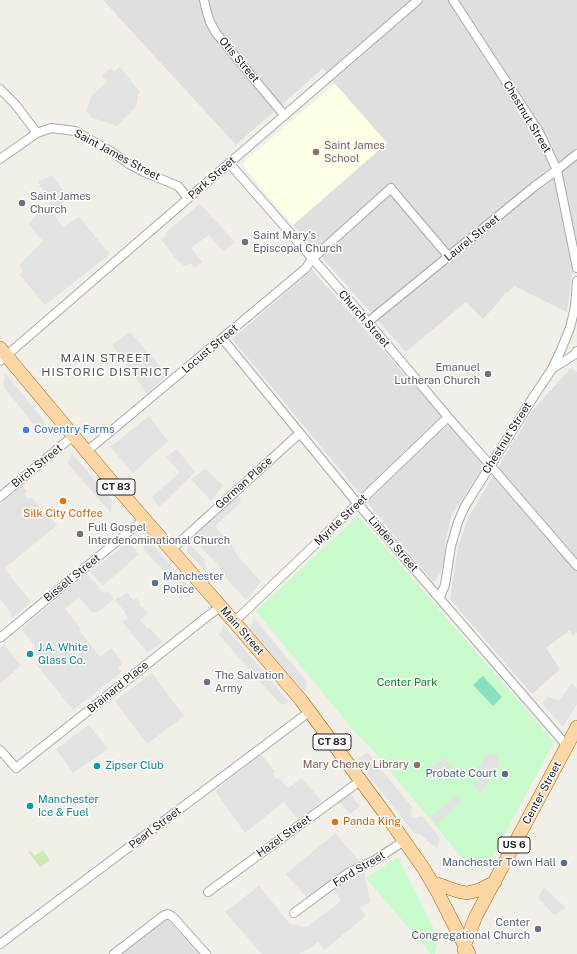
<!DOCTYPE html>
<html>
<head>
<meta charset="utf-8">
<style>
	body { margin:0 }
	canvas { display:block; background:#f2efe9 }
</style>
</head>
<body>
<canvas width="577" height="954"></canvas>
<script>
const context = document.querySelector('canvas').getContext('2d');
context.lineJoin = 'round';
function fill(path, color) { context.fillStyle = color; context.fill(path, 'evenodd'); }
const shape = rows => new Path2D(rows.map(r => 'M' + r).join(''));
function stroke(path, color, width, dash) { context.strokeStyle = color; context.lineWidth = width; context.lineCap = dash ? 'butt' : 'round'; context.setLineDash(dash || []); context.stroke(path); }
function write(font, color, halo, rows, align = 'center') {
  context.font = font + ' "Public Sans",sans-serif'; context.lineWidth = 3; context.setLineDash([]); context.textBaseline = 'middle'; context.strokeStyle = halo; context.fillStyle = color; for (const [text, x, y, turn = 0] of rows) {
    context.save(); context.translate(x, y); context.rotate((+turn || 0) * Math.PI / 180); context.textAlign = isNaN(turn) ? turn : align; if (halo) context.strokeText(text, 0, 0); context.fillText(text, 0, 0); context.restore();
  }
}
fill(shape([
	[103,0,577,0,577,273,572,273,567,312,514,286,508,292,505,293,498,303,483,319,466,302,406,352,293,225,387,143,335,84,323,68,236,145],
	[312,270,485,465,452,514,445,543,445,563,439,575,434,583,232,339],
	[571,368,577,372,577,632,572,636,570,630,546,648,560,669,532,694,450,599,458,547,468,518,532,411],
	[167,919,199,954,122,954]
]), '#e0dfdf');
fill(shape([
	[335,84,387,143,293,225,245,169,244,165,244,163,246,160]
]), '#ffffe5');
fill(shape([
	[30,850,35,856,43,850,50,860,40,867,28,852]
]), '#cdebb0');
fill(shape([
	[358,516,554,742,487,867,472,870,372,749,359,737,256,611],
	[398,857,438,937,435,954,431,954,366,878]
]), '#c8facc');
fill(shape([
	[483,676,502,697,493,706,473,685]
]), '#88e0be');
fill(shape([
	[120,67,140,92,138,95,136,107,117,126,93,118,86,111,92,95,107,82,102,75,111,68,114,72],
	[52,175,68,197,52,212,63,228,79,217,110,254,45,305,20,275,23,271,19,265,43,241,28,224,50,203,38,181],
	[200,204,235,242,223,251,209,235,191,248,202,262,194,268,191,263,184,266,174,257,161,239,166,235,165,233],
	[130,332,168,375,147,394,141,385,112,345],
	[5,373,45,422,41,434,3,386],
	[149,416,168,441,133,473,110,447],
	[177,449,195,472,159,507,152,497,180,472,166,457],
	[72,453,112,501,111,513,67,463],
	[206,469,223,486,211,501,191,479],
	[22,486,27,491,24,494,28,499,31,497,43,511,45,511,57,525,6,567,5,569,31,602,12,618,11,613,0,599,0,504],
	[238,494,241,502,215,526,232,546,238,556,261,582,246,600,225,577,218,564,203,550,193,535],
	[146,537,190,587,189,598,143,549],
	[128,542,139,554,103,586,90,572],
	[188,543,205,560,206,573,187,551],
	[87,574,104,593,107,591,114,599,96,613,94,612,92,613,79,597,65,609,81,629,79,630,100,657,111,648,123,663,118,668,122,672,73,710,37,665,43,659,34,648,35,646,21,629],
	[127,592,133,600,136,598,140,602,139,604,148,613,140,620,148,629,150,628,162,642,148,653,122,622,128,618,125,614,125,612,115,600,118,597,119,598],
	[254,618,307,682,305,692,250,630],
	[223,624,280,691,289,702,286,704,280,704,218,634,222,631,223,628],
	[4,645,21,665,0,684,0,648],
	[152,673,184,716,147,744,115,701],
	[572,683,577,689,577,704,563,727,542,704,547,696,559,701],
	[89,725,108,749,73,773,56,749],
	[367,752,412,807,411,817,416,818,422,816,440,838,437,848,430,843,421,835,414,833,369,776,367,769,358,759],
	[491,753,496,754,500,763,481,793,473,785,477,779,477,770,485,757],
	[261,754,275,772,273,773,275,778,281,780,288,788,302,778,322,801,298,820,284,802,245,833,215,791],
	[444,758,452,768,438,778,430,768],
	[347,790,360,806,350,814,341,803,339,805,335,799],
	[458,795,461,802,436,825,431,816],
	[335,833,360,862,348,873,310,901,286,874],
	[364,870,370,902,360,908,366,916,324,950,318,942,312,947,299,954,262,954,225,912,259,886,290,924,307,927,341,901,334,890,358,872],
	[544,887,566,908,554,915,538,898]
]), '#e2e2e2');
const street = shape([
	[204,0,206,9,210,22,216,33,284,115],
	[453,0,539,132,557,170,577,268],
	[0,89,15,104,37,133],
	[0,159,37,133,51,128,75,131,112,152,129,164,144,172,178,186,188,198],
	[229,163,368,322,448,417,490,465,577,566],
	[393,191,449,257],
	[368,322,535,186,557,170,577,154],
	[222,338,358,504,567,746],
	[0,361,418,0],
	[553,368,574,355,577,351],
	[86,452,306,268,312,259,391,188],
	[0,497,73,436],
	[171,550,300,433],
	[440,597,445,585,451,546,458,522,465,506,534,396,552,369,561,350,570,328,575,307,577,281],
	[234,622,448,417],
	[0,638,144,519],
	[0,750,16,768,204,619,221,606],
	[208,892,360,781],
	[294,913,348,873,375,860,404,841],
	[0,944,309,712],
	[114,954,163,916,168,914,173,917,206,954]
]);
const primary = shape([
	[0,348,112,482,242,631,301,700,386,815,424,869,438,893,469,954],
	[432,882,457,891,467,893,479,890,495,882],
	[464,950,464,946,476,916,577,727]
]);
stroke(street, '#a9a9a9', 10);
stroke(primary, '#a06b00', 14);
stroke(street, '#fff', 8);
stroke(primary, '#fcd6a4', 13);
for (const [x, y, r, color] of [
	[316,152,4,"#8d6e63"],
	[22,203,4,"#6b7280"],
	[245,242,4,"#6b7280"],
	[488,374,4,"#6b7280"],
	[26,430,4,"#3f7fe0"],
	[63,501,4,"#e8710a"],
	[80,534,4,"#6b7280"],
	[155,583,4,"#5c6f8a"],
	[30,654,4,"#0f9aa8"],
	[207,682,4,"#6b7280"],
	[417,765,4,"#8d6e63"],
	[97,766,4,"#0f9aa8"],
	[505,774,4,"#5c6f8a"],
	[30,806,4,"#0f9aa8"],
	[335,822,4,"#e8710a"],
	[564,863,4,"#5c6f8a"],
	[538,929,4,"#6b7280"]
]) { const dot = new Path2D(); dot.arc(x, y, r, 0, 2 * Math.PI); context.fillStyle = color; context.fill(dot); stroke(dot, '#fff', 1.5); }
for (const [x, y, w] of [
	[116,487,38],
	[332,742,38],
	[514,845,32]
]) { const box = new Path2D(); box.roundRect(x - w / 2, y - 8, w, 16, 3); context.fillStyle = '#fff'; context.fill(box); stroke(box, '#222', 1); }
write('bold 10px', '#222', null, [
	["CT 83",116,487],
	["CT 83",332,742],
	["US 6",514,845]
]);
write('11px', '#222', '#fff', [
	["Otis Street",239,60,50],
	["Chestnut Street",527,117,59],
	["Saint James Street",117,155,28],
	["Park Street",212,178,-41],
	["Laurel Street",472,238,-39],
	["Church Street",364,319,49],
	["Locust Street",210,349,-40],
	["Chestnut Street",507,438,-58],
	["Birch Street",37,466,-39],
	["Gorman Place",244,483,-42],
	["Myrtle Street",341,520,-44],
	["Linden Street",393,544,49],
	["Bissell Street",72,578,-39],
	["Main Street",242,631,49],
	["Brainard Place",118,687,-39],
	["Center Street",542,793,-62],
	["Pearl Street",155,828,-37],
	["Hazel Street",284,836,-36],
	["Ford Street",359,869,-31]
]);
write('11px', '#785e54', '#fff', [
	["Saint James",324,146],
	["School",324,159],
	["Mary Cheney Library",409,765,"right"]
], 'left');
write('11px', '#5b616d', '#fff', [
	["Saint James",30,197],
	["Church",30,210],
	["Saint Mary's",253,236],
	["Episcopal Church",253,249],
	["Emanuel",480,368,"right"],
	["Lutheran Church",480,381,"right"],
	["Full Gospel",88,528],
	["Interdenominational Church",88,541],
	["The Salvation",215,676],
	["Army",215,689],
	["Center",530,923,"right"],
	["Congregational Church",530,936,"right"]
], 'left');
write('11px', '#366cbe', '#fff', [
	["Coventry Farms",34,430]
], 'left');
write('11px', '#c56008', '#fff', [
	["Silk City Coffee",63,514],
	["Panda King",343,822,"left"]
]);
write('11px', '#4e5e75', '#fff', [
	["Manchester",163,577,"left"],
	["Police",163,590,"left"],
	["Probate Court",497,774],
	["Manchester Town Hall",556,863]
], 'right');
write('11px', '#0d838f', '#fff', [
	["J.A. White",38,648],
	["Glass Co.",38,661],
	["Zipser Club",105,766],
	["Manchester",38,800],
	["Ice & Fuel",38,813]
], 'left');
write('11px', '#0c8416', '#fff', [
	["Center Park",407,683]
]);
context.letterSpacing = '1px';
write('12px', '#555', '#fff', [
	["MAIN STREET",106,358],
	["HISTORIC DISTRICT",106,372]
]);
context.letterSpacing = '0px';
</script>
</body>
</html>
